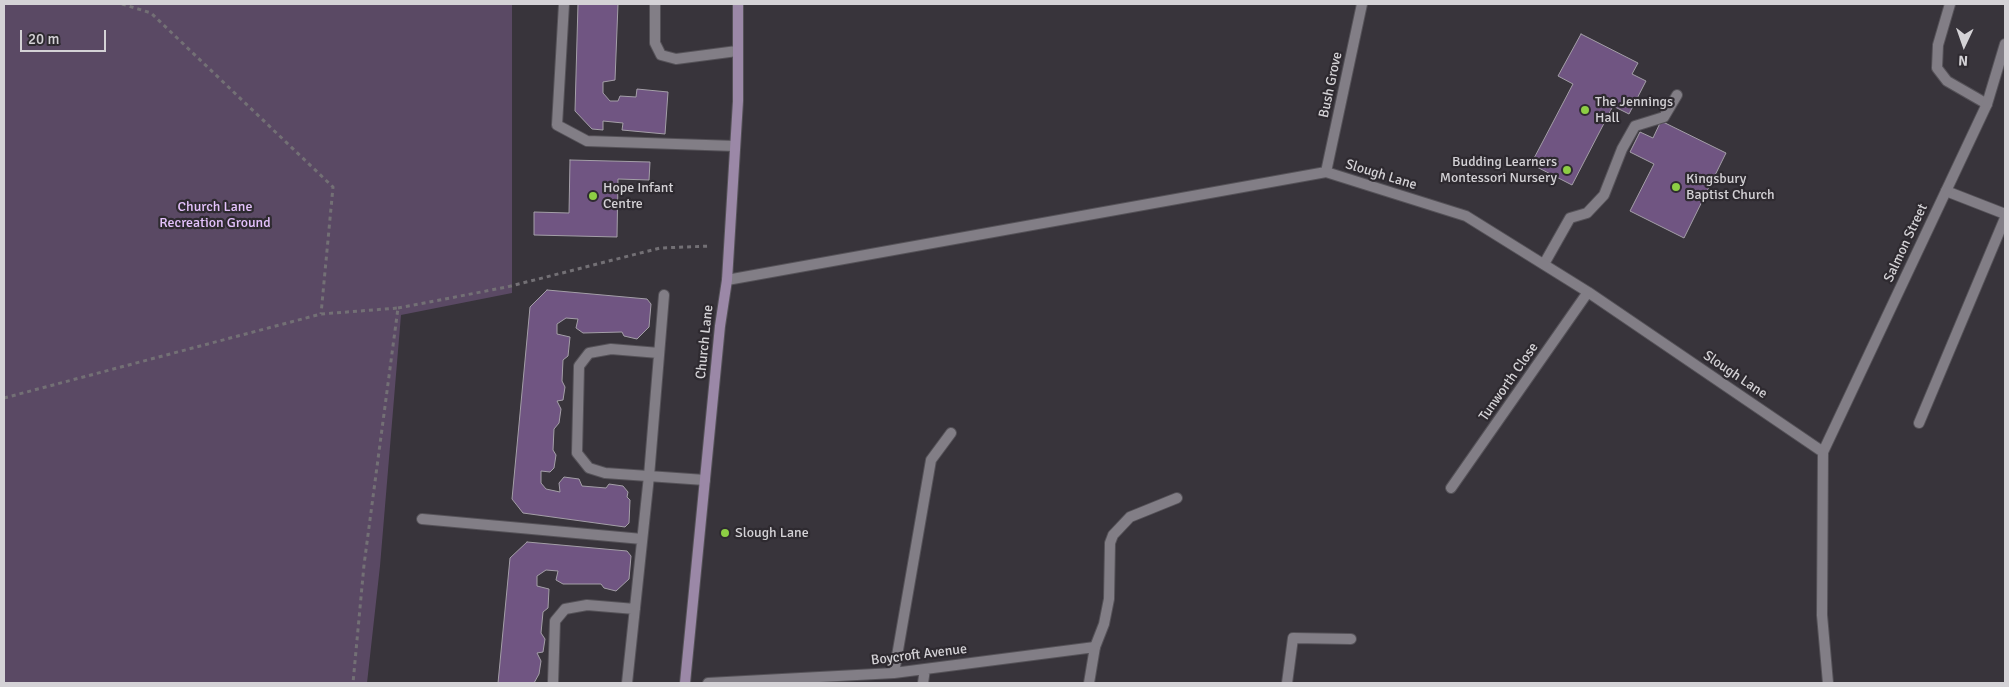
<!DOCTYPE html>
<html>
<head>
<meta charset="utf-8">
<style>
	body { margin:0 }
	#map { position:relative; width:2009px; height:687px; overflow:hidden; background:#38343b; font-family:Signika,sans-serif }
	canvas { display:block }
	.frame { position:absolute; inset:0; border:5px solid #d4d2d6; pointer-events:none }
	.north { position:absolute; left:1939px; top:20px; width:50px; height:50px; -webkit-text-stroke:4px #2e2a30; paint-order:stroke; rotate:183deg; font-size:14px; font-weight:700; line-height:20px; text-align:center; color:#d4d2d6 }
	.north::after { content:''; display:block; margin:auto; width:18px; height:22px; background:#d4d2d6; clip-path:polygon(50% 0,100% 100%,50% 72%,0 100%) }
	.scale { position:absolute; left:20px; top:30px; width:86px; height:22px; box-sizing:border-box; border:2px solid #d4d2d6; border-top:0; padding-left:6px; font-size:15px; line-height:18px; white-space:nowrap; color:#d4d2d6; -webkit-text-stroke:4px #2e2a30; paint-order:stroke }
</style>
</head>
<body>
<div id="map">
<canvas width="2009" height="687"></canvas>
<div class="frame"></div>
<div class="north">N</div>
<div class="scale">20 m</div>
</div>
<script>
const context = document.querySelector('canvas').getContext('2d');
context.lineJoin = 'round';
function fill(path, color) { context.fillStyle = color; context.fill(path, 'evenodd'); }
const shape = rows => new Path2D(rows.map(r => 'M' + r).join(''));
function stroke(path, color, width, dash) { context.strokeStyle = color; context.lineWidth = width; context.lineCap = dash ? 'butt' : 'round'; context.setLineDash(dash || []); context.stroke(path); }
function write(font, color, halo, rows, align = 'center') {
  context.font = font + ' Signika,sans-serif'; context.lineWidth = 4.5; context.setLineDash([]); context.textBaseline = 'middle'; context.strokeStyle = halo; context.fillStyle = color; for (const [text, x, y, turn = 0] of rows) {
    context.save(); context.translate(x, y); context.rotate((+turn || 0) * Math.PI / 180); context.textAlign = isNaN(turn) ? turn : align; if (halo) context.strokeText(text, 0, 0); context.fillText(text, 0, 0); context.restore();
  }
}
fill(shape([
	[4,4,512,4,512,293,401,315,380,566,367,683,4,683]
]), '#5a4964');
const building = shape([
	[578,4,618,4,615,80,603,82,603,93,610,101,618,101,620,96,636,97,637,89,668,92,665,134,622,130,623,123,603,121,603,130,592,129,575,111,578,4],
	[1581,34,1638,63,1632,74,1646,81,1629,114,1613,106,1572,185,1531,164,1573,84,1558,76,1581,34],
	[1661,121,1726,153,1684,238,1630,211,1654,164,1630,152,1640,132,1653,138,1661,121],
	[570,160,650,162,649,180,618,179,617,237,534,235,534,212,569,213,570,160],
	[547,290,647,299,651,304,649,327,637,339,624,336,622,332,583,333,576,328,578,319,566,318,557,324,557,334,570,337,568,356,563,360,562,381,565,387,563,400,557,401,561,409,559,423,554,429,553,450,556,455,554,468,550,472,541,471,541,483,546,489,560,492,559,483,564,477,579,479,582,486,606,488,609,484,623,486,628,492,627,497,630,500,629,523,625,527,523,513,512,499,530,307,547,290],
	[527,542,627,551,631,556,629,579,616,591,604,588,601,584,563,584,556,580,558,571,546,570,537,576,537,586,549,589,548,608,543,612,541,633,545,639,543,652,537,653,541,661,539,674,534,683,498,683,510,558,527,542]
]);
fill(building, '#705582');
stroke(building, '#a49fa8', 1);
const lane = shape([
	[1950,4,1938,45,1937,68,1947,81,1987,104],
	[1946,191,2005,214],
	[1544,264,1570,218,1587,213,1604,195,1622,149,1635,126,1664,117,1677,95],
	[659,353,611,349,589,353,579,366,577,453,589,468,605,473,705,480],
	[1919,423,2005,218],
	[422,519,642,539],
	[1095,647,1104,624,1109,599,1110,543,1113,535,1130,517,1177,498],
	[553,683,555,621,565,609,587,605,635,609],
	[627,683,649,476,664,295]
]);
const street = shape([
	[564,4,557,125,587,141,735,146],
	[655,4,655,43,661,55,676,59,737,51],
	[1326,172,1362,4],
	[727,280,1326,172,1466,216,1588,292,1823,452],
	[1451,488,1588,292],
	[894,673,931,460,951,433],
	[708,683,894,673,1095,647,1089,683],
	[923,683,925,669],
	[1287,683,1293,638,1351,639],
	[1828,683,1822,615,1823,452,1987,104,2005,44]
]);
const secondary = shape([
	[685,683,720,326,727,280,738,101,738,4]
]);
stroke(lane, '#555258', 12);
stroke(street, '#555258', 12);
stroke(secondary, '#555258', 12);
stroke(shape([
	[122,4,151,13,333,187,321,314],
	[398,308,507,287,660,248,711,246],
	[4,398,321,314,398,308,364,565,353,683]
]), '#737075', 3, [4, 4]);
stroke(lane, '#827e86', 10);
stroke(street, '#827e86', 10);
stroke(secondary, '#9b88a7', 10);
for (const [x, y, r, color] of [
	[1585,110,5,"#8dce44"],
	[1567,170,5,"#8dce44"],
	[1676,187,5,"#8dce44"],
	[593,196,5,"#8dce44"],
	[725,533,5,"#8dce44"]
]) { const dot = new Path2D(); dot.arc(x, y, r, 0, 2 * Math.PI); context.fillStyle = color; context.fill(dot); stroke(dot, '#2e2a30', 2); }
write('14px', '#d4d2d6', '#2e2a30', [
	["Bush Grove",1331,85,-78],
	["Slough Lane",1381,175,17],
	["Salmon Street",1906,243,-65],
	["Church Lane",705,342,-84],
	["Slough Lane",1735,375,34],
	["Tunworth Close",1509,382,-55],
	["Boycroft Avenue",919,655,-7]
]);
write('14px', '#d4d2d6', '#2e2a30', [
	["The Jennings",1595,102],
	["Hall",1595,118],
	["Budding Learners",1557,162,"right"],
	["Montessori Nursery",1557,178,"right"],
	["Kingsbury",1686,179],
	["Baptist Church",1686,195],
	["Hope Infant",603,188],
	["Centre",603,204],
	["Slough Lane",735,533]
], 'left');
write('14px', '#e4c2fc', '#2e2a30', [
	["Church Lane",215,207],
	["Recreation Ground",215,223]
]);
</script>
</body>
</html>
